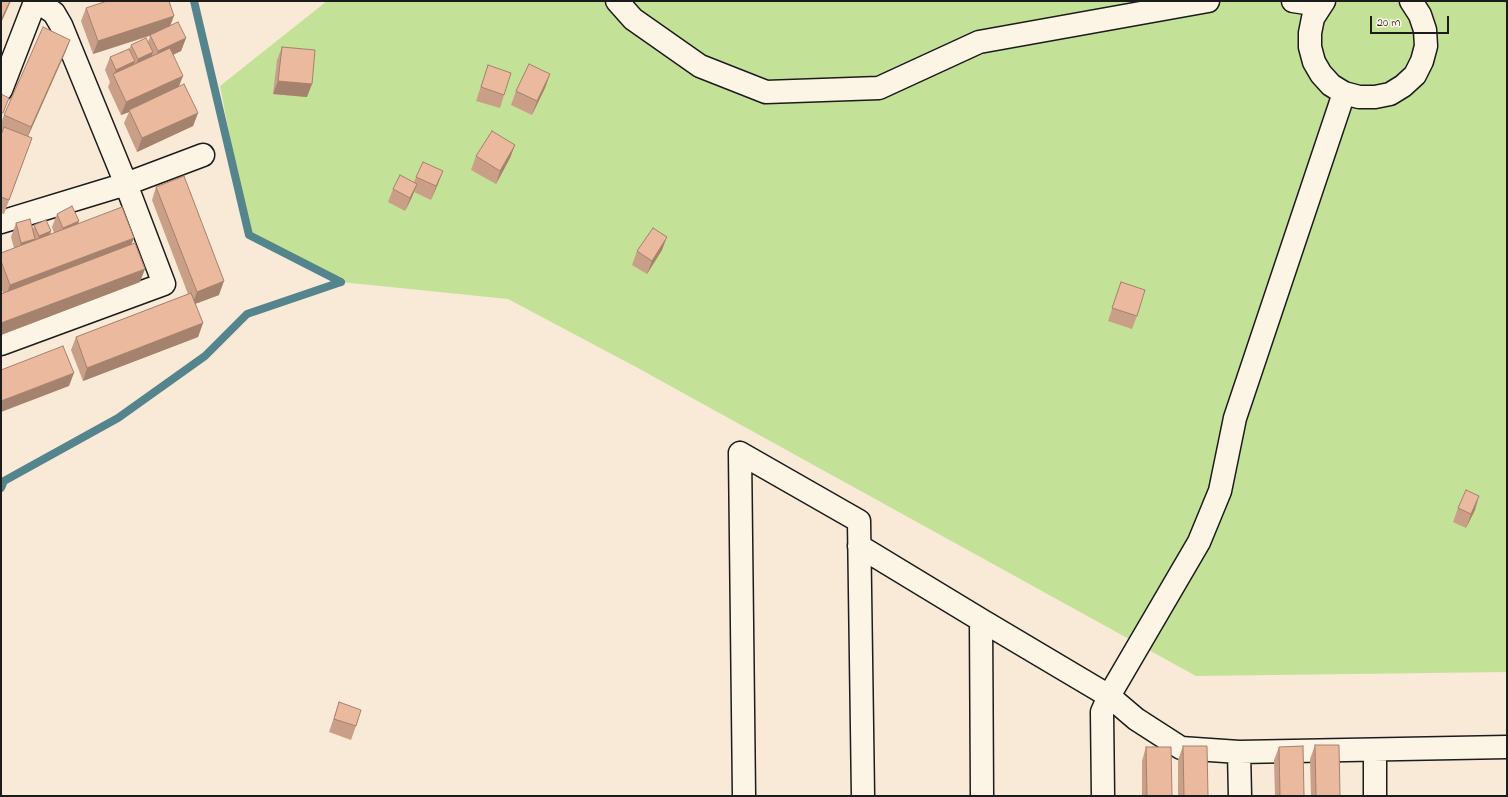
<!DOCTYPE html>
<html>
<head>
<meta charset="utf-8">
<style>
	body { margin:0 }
	#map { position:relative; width:1508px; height:797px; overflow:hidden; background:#f9e9d7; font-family:"Indie Flower",sans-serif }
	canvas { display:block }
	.frame { position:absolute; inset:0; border:2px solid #1c1c1c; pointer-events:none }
	.scale { position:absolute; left:1370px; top:16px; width:79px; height:18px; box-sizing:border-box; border:2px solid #1c1c1c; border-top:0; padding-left:5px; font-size:12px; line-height:14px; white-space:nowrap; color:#1c1c1c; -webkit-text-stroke:3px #fcf5e5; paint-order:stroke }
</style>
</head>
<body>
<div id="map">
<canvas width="1508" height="797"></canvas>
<div class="frame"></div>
<div class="scale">20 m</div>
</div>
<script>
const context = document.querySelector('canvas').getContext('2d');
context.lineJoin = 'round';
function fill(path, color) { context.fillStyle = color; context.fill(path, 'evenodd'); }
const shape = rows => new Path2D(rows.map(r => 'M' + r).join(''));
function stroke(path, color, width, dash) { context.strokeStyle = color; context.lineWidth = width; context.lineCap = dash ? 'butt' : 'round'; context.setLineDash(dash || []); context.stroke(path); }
fill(shape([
	[327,1,1507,1,1507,672,1196,676,636,367,508,299,341,282,249,235,220,86]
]), '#c4e198');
stroke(shape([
	[194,1,249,235,341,282],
	[1,488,4,481,118,418,205,356,247,314,341,282]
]), '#54848c', 8);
const minor = shape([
	[617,1,633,19,700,66,766,92,879,88,979,42,1208,1],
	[1293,1,1320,5],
	[1324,1,1313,18,1310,33,1310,47,1314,62,1321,74,1331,85,1344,93,1359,97,1375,97,1390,94,1403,86,1415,75,1422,61,1426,46,1425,30,1420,15,1411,1],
	[1,90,35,2,44,6,54,13,61,25,126,184,164,284,1,344],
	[1,222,126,184,203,155],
	[740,453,859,521,863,796],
	[740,453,744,796],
	[859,546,981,620,1109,696,1136,719,1181,748,1239,752,1507,747],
	[981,620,982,796],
	[1375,750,1375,796],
	[1239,752,1240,796],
	[1103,796,1102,712,1109,696,1199,542,1220,491,1235,418,1344,93]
]);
stroke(minor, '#1c1c1c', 25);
stroke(minor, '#fcf5e5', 22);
fill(shape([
	[1503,1,1507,1,1507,4],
	[86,8,171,25,186,38,181,51,173,55,179,87,198,113,193,126,137,152,124,123,129,112,121,115,108,87,110,82,105,70,110,57,129,50,131,45,148,42,150,36,93,54,81,21],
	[70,40,65,53,28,136,32,138,4,214,1,213,1,134,3,130,2,130,1,132,1,123,4,115],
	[282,47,307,97,273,94,277,60],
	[488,65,504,95,500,108,476,101],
	[550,74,545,88,532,115,511,105,516,91],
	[515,145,510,158,496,184,471,170,476,156],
	[443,171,431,200,414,192,412,197,405,211,388,202,393,189,414,182,416,177],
	[156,187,219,295,195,304,203,323,198,337,83,381,71,350,76,337,188,294,152,200],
	[57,214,77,224,131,244,140,282,1,335,1,294,3,293,1,287,1,253,14,248,11,237,16,223,33,229,34,225,51,231,50,234,54,233,52,227],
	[662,250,647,274,632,265,637,251],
	[1121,282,1137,316,1132,329,1108,321],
	[1458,508,1475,510,1466,528,1453,522],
	[339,702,356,726,351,740,329,732],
	[1315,745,1340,796,1311,796,1310,759],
	[1183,746,1208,796,1178,796,1178,760],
	[1146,747,1172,796,1142,796,1142,761],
	[1279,747,1304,796,1275,796,1274,760]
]), '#ca9f87');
fill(shape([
	[10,1,11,1,1,23,1,20],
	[174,16,169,29,93,54,98,41],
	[186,38,181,51,153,64,158,51],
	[70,40,65,53,26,141,31,127],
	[153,52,148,66,133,73,138,59],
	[135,61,130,75,114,75,116,70],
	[550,74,545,88,532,115,537,101],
	[183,76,178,89,129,110,129,112,121,115,126,102],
	[278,81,312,84,307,97,273,94],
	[198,113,193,126,137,152,142,138],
	[515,145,510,158,496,184,500,171],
	[443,171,438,184,431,200,436,186],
	[417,184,412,197,405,211,410,198],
	[79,221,74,234,58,241,63,228],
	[51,231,46,245,34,250,39,236],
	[667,237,662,250,647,274,652,261],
	[134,238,129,251,5,298,10,285],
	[35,239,30,252,16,256,21,243],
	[145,269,140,282,1,335,1,323],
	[224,281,219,295,192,305,197,292],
	[203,323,198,337,83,381,87,368],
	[74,373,69,386,1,412,1,401],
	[1479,496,1475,510,1466,528,1471,514]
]), '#a4826e');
const building = shape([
	[1,1,10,1,1,20,1,1],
	[107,1,169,1,174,16,98,41,86,8,107,1],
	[178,22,186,38,158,51,150,35,178,22],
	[43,27,70,40,31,127,4,115,43,27],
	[146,38,153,52,138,59,131,45,146,38],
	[282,47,315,50,312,84,278,81,282,47],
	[170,48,183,76,126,102,113,74,170,48],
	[129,49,135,61,116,70,110,57,129,49],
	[529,64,550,74,537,101,516,91,529,64],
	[488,65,511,73,504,95,481,87,488,65],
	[184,84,198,113,142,138,129,110,184,84],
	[1,94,9,98,3,113,1,112,1,94],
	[4,127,32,138,9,200,1,197,1,135,4,127],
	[492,131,515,145,500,171,476,156,492,131],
	[423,162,443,171,436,186,416,177,423,162],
	[400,175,417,184,410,198,393,189,400,175],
	[184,176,224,281,197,292,156,187,184,176],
	[72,206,79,221,63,228,57,214,72,206],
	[122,207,134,238,10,285,1,261,1,253,122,207],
	[30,219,35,239,21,243,16,223,30,219],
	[46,220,51,231,39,236,34,225,46,220],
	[653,228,667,237,652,261,637,251,653,228],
	[135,243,145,269,1,323,1,294,135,243],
	[1121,282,1145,290,1137,316,1112,308,1121,282],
	[191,293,203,323,87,368,76,337,191,293],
	[63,346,74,373,1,401,1,370,63,346],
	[1466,490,1479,496,1471,514,1458,508,1466,490],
	[339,702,361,710,356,726,334,719,339,702],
	[1315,745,1339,745,1340,796,1316,796,1315,745],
	[1183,746,1207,746,1208,796,1184,796,1183,746],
	[1303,746,1304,796,1280,796,1279,747,1303,746],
	[1146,747,1171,747,1172,796,1147,796,1146,747]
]);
fill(building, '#ebb99d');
stroke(building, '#a4826e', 1);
</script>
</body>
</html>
